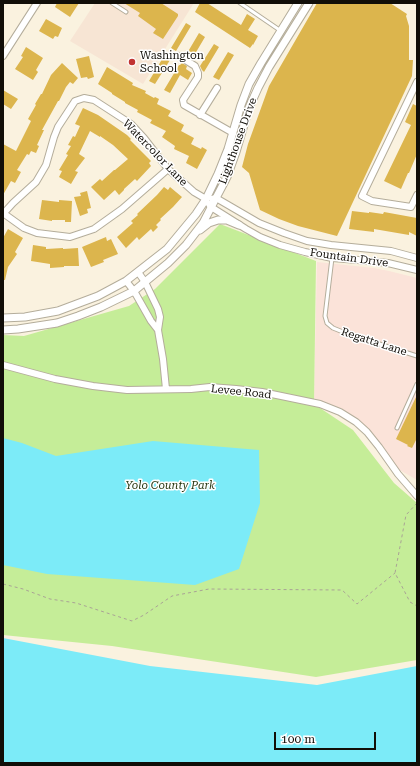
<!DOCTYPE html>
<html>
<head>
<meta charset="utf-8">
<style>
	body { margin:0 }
	#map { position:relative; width:420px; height:766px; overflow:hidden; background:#faf2df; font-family:"Roboto Serif",serif }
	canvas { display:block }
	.frame { position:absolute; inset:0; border:4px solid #110e08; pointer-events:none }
	.scale { position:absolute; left:274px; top:732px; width:102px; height:18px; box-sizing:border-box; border:2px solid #110e08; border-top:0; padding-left:5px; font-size:12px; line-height:14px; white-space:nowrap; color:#110e08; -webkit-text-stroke:3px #fff; paint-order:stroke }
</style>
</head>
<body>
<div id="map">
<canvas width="420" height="766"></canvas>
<div class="frame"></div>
<div class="scale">100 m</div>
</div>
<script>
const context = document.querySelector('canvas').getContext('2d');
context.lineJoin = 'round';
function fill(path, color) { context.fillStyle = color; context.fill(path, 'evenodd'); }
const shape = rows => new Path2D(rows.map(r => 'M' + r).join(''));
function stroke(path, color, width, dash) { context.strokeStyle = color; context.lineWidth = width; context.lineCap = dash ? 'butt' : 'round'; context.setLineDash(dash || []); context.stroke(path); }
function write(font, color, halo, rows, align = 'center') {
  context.font = font + ' "Roboto Serif",serif'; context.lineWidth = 3; context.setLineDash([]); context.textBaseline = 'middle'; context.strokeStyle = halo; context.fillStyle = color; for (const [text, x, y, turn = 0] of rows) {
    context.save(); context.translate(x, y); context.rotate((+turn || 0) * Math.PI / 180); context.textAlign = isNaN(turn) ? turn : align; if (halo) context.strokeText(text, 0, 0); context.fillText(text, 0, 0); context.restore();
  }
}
fill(shape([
	[317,262,374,268,389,271,417,278,417,480,398,469,363,426,314,398]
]), '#fbe3d9');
fill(shape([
	[95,3,194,3,143,84,70,41]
]), '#f7e5d4');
fill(shape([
	[220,224,316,261,314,404,353,430,394,483,417,503,417,660,316,677,112,646,3,635,3,335,24,336,129,306,155,289]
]), '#c5ed98');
fill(shape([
	[3,438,22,443,56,456,153,441,259,450,260,503,239,569,195,585,47,574,3,565],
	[3,638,150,666,317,685,417,666,417,763,3,763]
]), '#7cebf8');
fill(shape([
	[57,3,79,3,70,17,55,7],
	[124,3,161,3,178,14,178,16,163,39,153,33,156,29,138,16,140,13],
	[200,3,207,3,241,25,247,14,255,19,248,30,258,36,253,45,253,44,250,48,195,12],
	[317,3,390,3,407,14,406,16,409,26,409,60,413,60,412,76,337,236,298,226,279,219,260,210,249,173,242,167,248,144,269,86],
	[46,19,62,28,58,37,55,36,53,39,39,31],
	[186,23,191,26,176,51,171,48],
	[199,33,205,37,192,59,186,55],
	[214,44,219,47,204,72,202,70,200,66],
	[26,47,43,58,36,70,38,72,33,80,15,69,23,57,21,56],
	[228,52,234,55,219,80,213,77],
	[89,56,94,77,88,79,87,77,81,78,76,59],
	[164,56,170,60,155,84,149,81],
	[62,63,78,78,73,84,70,82,66,87,59,101,58,101,42,130,44,130,37,145,39,146,36,153,31,151,29,155,27,154,17,170,21,172,15,183,11,181,3,195,3,144,16,151,31,121,28,119,36,105,35,104,41,94,42,94,51,75],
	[182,63,187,66,186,69,192,73,188,80,180,75,170,93,164,90,179,65,180,65],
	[107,67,133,83,132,85,146,91,145,93,154,98,155,97,159,99,157,104,171,111,168,116,184,125,181,131,194,138,191,144,201,149,202,147,207,150,197,169,186,163,189,156,174,149,175,146,162,137,166,131,150,123,152,120,137,112,138,110,125,103,125,102,112,94,112,93,98,84],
	[3,90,18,99,11,109,3,104],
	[413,104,417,106,417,154,409,173,408,173,401,189,384,181,411,125,405,122],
	[83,108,98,115,127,135,131,139,130,140,151,161,149,163,151,166,137,181,135,179,124,189,124,190,119,195,115,190,104,200,91,187,100,179,102,181,114,170,115,170,128,159,113,145,100,136,100,137,90,131,79,154,85,158,75,171,78,172,71,184,59,177,62,171,59,170,68,155,66,154,71,146,68,145,73,136,75,137,80,126,75,124],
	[164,187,168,190,170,187,182,197,173,207,160,219,161,220,156,225,158,227,153,232,151,229,139,240,137,237,126,248,117,237,133,223,131,221,138,215,137,214,157,195],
	[87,191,91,208,87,209,88,213,80,216,74,197,81,196,80,193],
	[42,200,59,202,59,200,72,201,71,222,65,222,65,220,52,220,52,221,39,219],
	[352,211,369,213,369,212,383,214,384,212,417,218,417,236,409,232,409,235,374,229,374,232,349,229],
	[8,229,23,238,15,252,17,254,8,267,5,280,3,280,3,238],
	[106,237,107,241,111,239,118,254,103,260,104,262,91,267,82,247],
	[33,245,46,247,46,249,63,248,63,249,78,248,79,266,64,266,64,267,50,268,50,264,31,261],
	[417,395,417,438,412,448,407,446,408,445,396,439]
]), '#dcb54d');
const service = shape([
	[112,3,126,12],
	[240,3,281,31],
	[332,258,325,316,327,323,333,328,348,334,417,356],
	[397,428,417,384]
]);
const minor = shape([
	[3,56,37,3],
	[179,56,195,66,198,73,198,77,183,100,184,105,233,133],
	[417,82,362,196,372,201,411,207,417,195],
	[200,115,217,88],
	[212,199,216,198,259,223,284,233,307,241,331,245,391,251,417,258],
	[209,204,211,207,246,229,260,237,280,245,305,252,332,258,358,260,388,263,417,270],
	[3,213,24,228,37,233,70,237,94,229,122,209,168,169],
	[3,214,13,203,36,182,46,165,54,137,58,127,75,101,84,98,94,100,131,124,144,138,168,169,194,192,206,199],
	[138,272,145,282,158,309,160,317,158,330,163,359,166,389],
	[126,281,134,291,151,321,158,330],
	[3,365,55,379,93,386,127,390,191,389,210,387,236,389,262,392,320,404,340,412,356,422,367,432,379,447,398,474,417,496]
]);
const tertiary = shape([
	[200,230,209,223,218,220,227,220,239,225],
	[3,318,25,317,58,311,98,296,126,281,167,249,196,214,206,199,218,174,228,149,241,105,249,84,261,63,298,3],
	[3,330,18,329,57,323,78,316,101,307,134,291,168,263,186,245,203,223,216,198,227,177,236,152,249,108,258,88,269,67,309,3]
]);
stroke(service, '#b4ad9b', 5);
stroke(minor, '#b4ad9b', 8);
stroke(tertiary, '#b4ad9b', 9);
stroke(shape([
	[417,503,406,515,395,573,410,602,417,606],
	[3,584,23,589,50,599,76,603,132,621,144,615,172,596,209,589,342,590,357,604,395,573]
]), '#a9a395', 1, [3, 3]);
stroke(service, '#fff', 3);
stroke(minor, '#fff', 6);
stroke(tertiary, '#fff', 7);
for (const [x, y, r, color] of [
	[132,62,4,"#c13332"]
]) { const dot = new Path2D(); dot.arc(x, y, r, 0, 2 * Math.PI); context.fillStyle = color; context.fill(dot); stroke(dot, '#fff', 1.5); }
write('11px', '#110e08', '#fff', [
	["Washington",140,56],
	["School",140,69]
], 'left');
write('11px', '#110e08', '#fff', [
	["Lighthouse Drive",238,141,-70],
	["Watercolor Lane",155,153,46],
	["Fountain Drive",349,258,8],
	["Regatta Lane",374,342,18],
	["Levee Road",241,392,6]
]);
write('italic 11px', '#273812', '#fff', [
	["Yolo County Park",170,486]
]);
</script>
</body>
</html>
